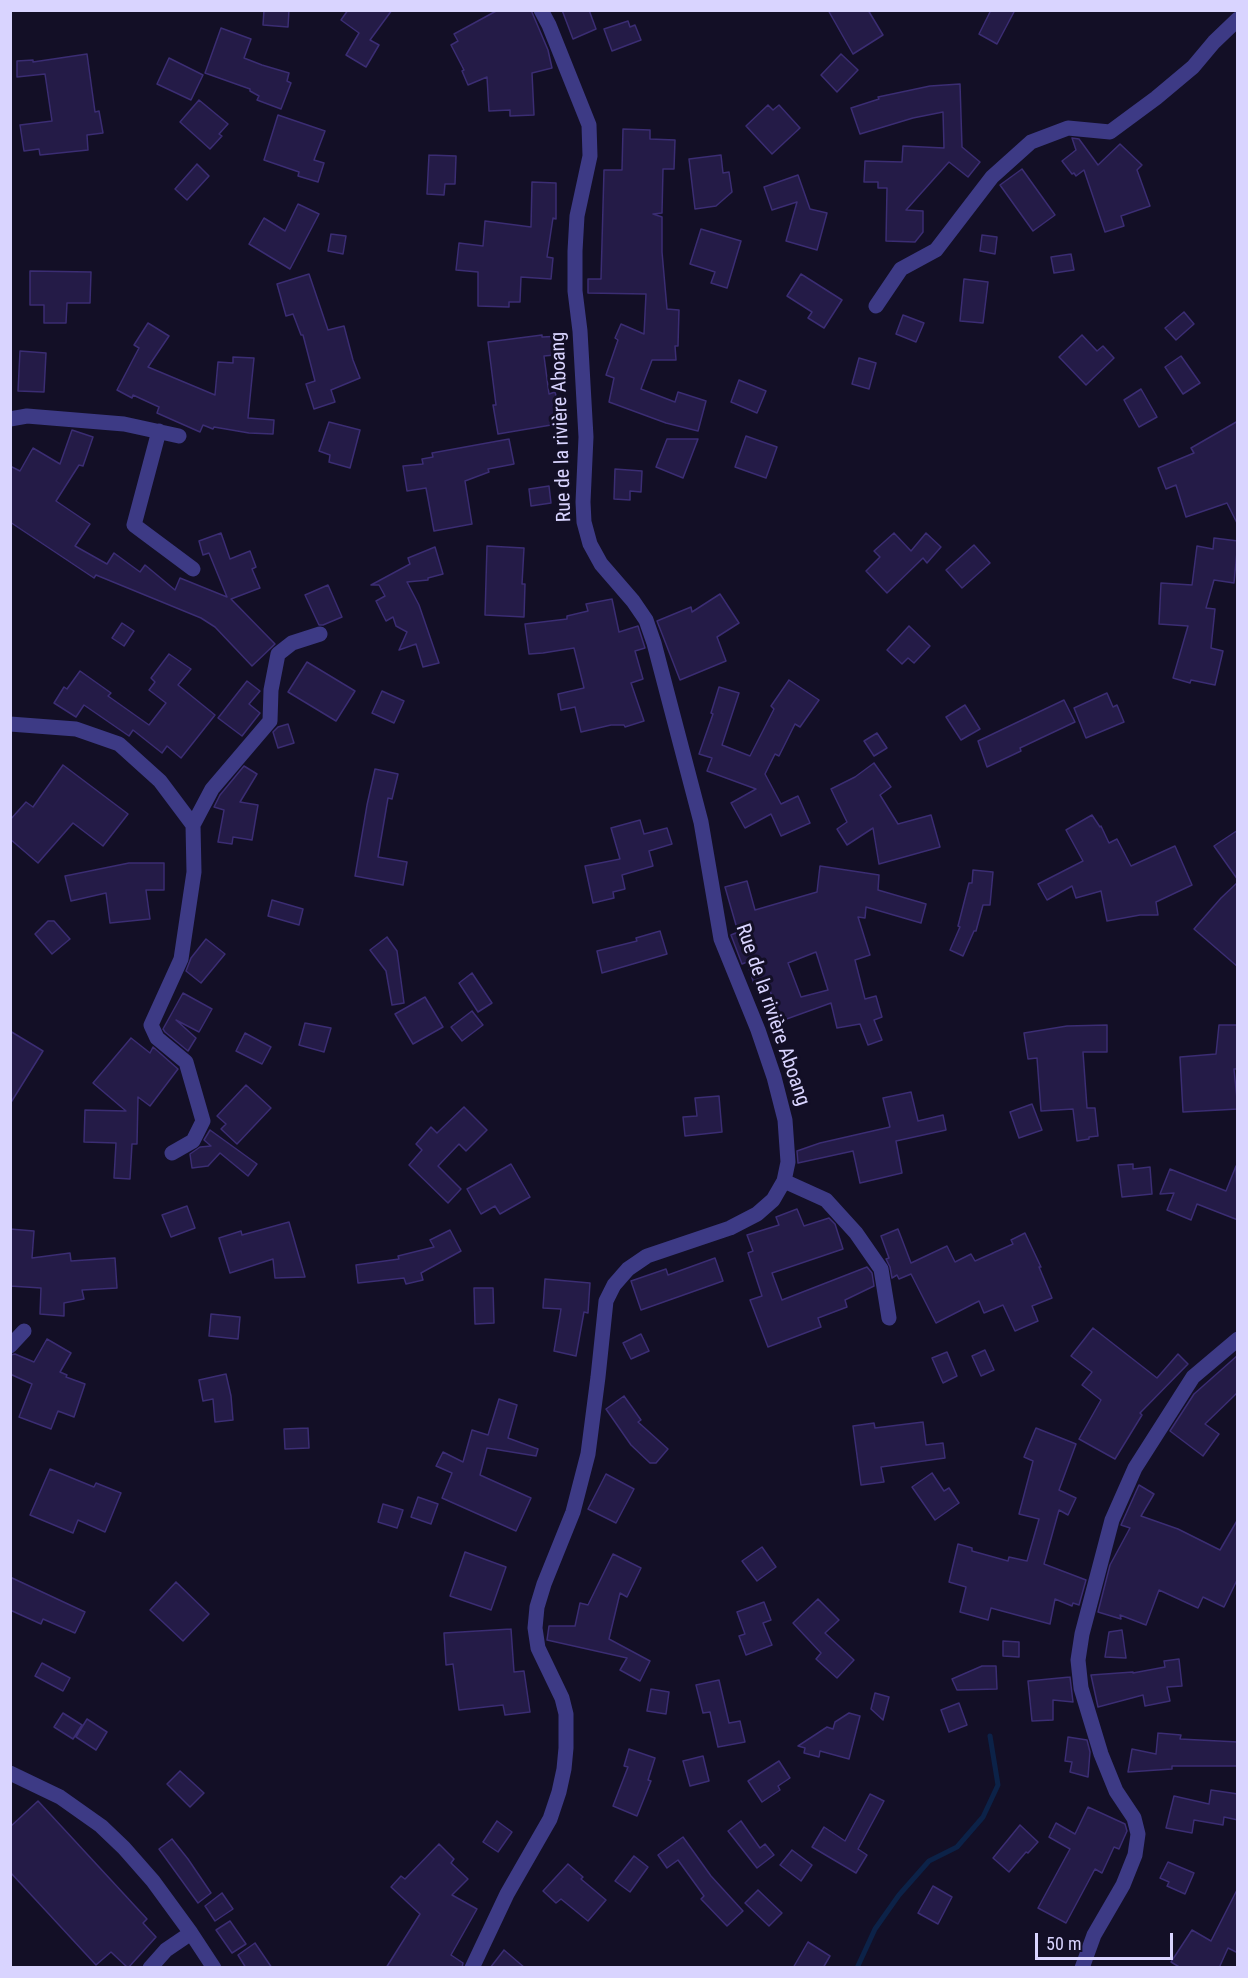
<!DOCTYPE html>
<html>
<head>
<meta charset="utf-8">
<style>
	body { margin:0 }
	#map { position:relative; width:1248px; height:1978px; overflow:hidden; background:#130f26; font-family:"Roboto Condensed",sans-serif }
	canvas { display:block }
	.frame { position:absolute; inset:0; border:12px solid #d9d4ff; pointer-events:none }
	.scale { position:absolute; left:1035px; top:1933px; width:138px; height:27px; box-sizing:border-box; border:3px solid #d9d4ff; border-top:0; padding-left:8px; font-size:18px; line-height:21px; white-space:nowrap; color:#d9d4ff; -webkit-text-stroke:4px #130f26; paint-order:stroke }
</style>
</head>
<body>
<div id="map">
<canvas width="1248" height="1978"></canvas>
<div class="frame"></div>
<div class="scale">50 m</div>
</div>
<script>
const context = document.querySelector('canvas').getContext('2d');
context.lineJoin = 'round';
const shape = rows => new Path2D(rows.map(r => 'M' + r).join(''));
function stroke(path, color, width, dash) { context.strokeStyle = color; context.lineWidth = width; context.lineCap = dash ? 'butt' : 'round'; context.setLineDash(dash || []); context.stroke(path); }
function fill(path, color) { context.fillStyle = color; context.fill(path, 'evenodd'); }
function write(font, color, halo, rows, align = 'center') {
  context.font = font + ' "Roboto Condensed",sans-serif'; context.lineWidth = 6; context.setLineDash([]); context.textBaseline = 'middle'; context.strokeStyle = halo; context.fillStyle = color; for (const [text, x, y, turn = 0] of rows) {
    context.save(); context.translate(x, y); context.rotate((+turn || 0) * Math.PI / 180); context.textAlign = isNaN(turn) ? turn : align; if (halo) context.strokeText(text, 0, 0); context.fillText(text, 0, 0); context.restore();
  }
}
stroke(shape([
	[857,1968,875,1929,899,1895,929,1861,957,1847,983,1817,998,1785,990,1736]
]), '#0c2248', 5);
const building = shape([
	[264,10,289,10,288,27,263,25,264,10],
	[348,10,392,10,370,40,379,45,366,67,346,55,359,33,341,20,348,10],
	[498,10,531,10,548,50,552,68,532,73,534,115,510,116,510,110,489,111,487,77,468,85,462,71,464,70,451,45,458,41,454,34,498,10],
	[562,10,589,10,596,29,573,39,562,10],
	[828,10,868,10,883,35,853,54,828,10],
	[991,10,1015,10,997,44,979,34,991,10],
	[628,21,630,27,635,25,641,40,612,51,604,29,628,21],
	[221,28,251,39,244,58,262,65,289,73,287,81,291,83,281,109,257,100,259,96,250,91,250,89,205,73,221,28],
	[87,54,95,112,99,111,103,133,87,135,88,150,40,155,39,149,24,151,20,125,52,121,45,74,17,77,17,61,33,60,33,62,87,54],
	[841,54,858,70,837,92,821,75,841,54],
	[169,58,203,75,191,100,157,84,169,58],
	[960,84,962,147,980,162,968,177,949,162,906,210,923,211,923,232,915,242,886,241,887,188,878,188,878,182,864,182,865,161,902,162,903,146,944,148,943,112,913,118,860,134,851,108,879,99,878,97,930,86,960,84],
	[199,100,228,124,219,134,222,136,210,149,180,122,199,100],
	[768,105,773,110,779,105,800,128,772,154,746,126,768,105],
	[278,115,325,131,314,160,324,163,318,182,298,176,299,172,264,160,278,115],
	[623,129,650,130,650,139,675,140,674,169,663,169,662,213,653,214,662,217,662,252,667,309,679,310,678,346,675,346,676,360,652,360,641,389,675,402,678,392,706,401,698,431,666,423,609,402,614,378,606,375,618,340,615,338,621,324,644,334,646,294,588,293,588,279,601,279,604,170,622,170,623,129],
	[1072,138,1079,139,1098,165,1120,144,1142,165,1137,170,1150,206,1121,216,1124,226,1105,232,1084,170,1076,176,1074,173,1072,174,1062,161,1076,150,1072,138],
	[429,155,456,156,455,184,445,184,444,195,427,194,429,155],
	[721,155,723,173,729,172,732,192,716,206,695,209,689,159,721,155],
	[197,164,209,176,187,200,175,189,197,164],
	[1022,169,1055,215,1033,231,1000,185,1022,169],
	[798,175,810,209,827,213,817,250,786,241,797,202,772,210,764,187,798,175],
	[532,182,556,183,556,219,553,218,547,257,553,258,551,279,521,277,520,302,509,302,509,307,478,306,478,272,456,270,459,243,483,246,485,221,531,227,532,182],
	[298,204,319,214,290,269,249,244,264,218,285,231,298,204],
	[701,229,741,241,727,288,711,283,715,272,690,264,701,229],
	[331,234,346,236,343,254,328,251,331,234],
	[982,235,997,237,995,254,980,251,982,235],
	[1071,254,1074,270,1054,273,1051,257,1071,254],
	[30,271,91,272,90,303,67,303,66,323,44,323,44,305,30,305,30,271],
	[309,274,328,330,344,326,353,360,360,378,331,390,335,402,314,409,306,384,315,381,303,335,301,335,293,314,286,316,277,284,309,274],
	[801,274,842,300,824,328,808,318,812,312,787,296,801,274],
	[964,279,988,282,983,323,960,321,964,279],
	[1184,312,1194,324,1176,340,1165,328,1184,312],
	[903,315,924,323,916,342,896,334,903,315],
	[148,323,169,336,148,367,215,395,218,362,233,363,233,357,254,358,248,418,274,420,273,434,249,433,214,427,213,429,203,425,200,432,157,413,159,407,133,395,132,398,117,390,139,348,134,345,148,323],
	[542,335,542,337,563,336,565,354,544,356,549,394,555,392,563,423,498,434,493,405,496,405,488,342,542,335],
	[1082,335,1097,351,1103,346,1114,358,1086,385,1059,357,1082,335],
	[20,351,46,353,44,392,18,391,20,351],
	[1181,356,1200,383,1183,394,1165,367,1181,356],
	[859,358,876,363,869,389,852,384,859,358],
	[739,380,766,391,757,413,731,402,739,380],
	[1141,389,1157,417,1139,427,1124,400,1141,389],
	[1238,421,1238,525,1227,503,1186,517,1176,485,1166,489,1158,468,1194,453,1191,448,1238,421],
	[329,422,360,430,350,468,329,462,330,455,319,451,329,422],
	[72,430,93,437,83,466,79,465,56,501,90,524,75,546,107,564,114,553,140,572,145,565,175,590,180,578,227,597,209,553,203,555,199,541,221,533,230,559,250,551,256,567,252,569,260,588,231,599,275,644,252,666,215,627,201,618,96,575,94,578,10,522,10,466,20,471,33,448,60,464,72,430],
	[746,436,777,447,766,478,735,467,746,436],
	[509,439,514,464,488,469,489,472,465,481,472,524,434,531,426,488,407,491,403,466,423,464,422,459,433,457,432,453,509,439],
	[667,439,698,439,683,478,656,467,667,439],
	[615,469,642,471,641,492,630,491,630,500,614,499,615,469],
	[549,486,551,503,531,506,529,489,549,486],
	[894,533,911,551,926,533,941,547,927,563,923,558,887,593,866,571,880,557,874,551,894,533],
	[1214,538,1238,541,1234,583,1214,580,1206,608,1215,609,1211,648,1223,651,1215,685,1191,680,1190,683,1173,678,1188,626,1159,624,1161,583,1192,585,1197,546,1213,549,1214,538],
	[974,545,990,563,962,588,946,570,974,545],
	[487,546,524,548,522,584,525,584,524,617,485,615,487,546],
	[435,547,443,574,428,578,428,580,407,582,419,605,439,663,423,667,416,644,399,650,407,632,396,626,393,617,386,621,376,601,385,596,379,585,371,585,410,564,408,558,435,547],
	[328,585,342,617,323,625,319,625,305,595,328,585],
	[720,594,739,623,717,637,726,661,680,680,657,621,691,607,692,612,720,594],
	[612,599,619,632,638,626,645,648,635,651,643,679,631,683,644,721,625,727,624,725,611,725,581,732,575,707,561,710,558,694,584,688,574,648,543,653,529,654,525,624,567,619,567,616,588,611,586,604,612,599],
	[122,623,134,631,124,646,112,638,122,623],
	[909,626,930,646,914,663,908,658,902,664,887,650,909,626],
	[169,654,191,669,178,685,215,715,181,758,167,746,162,753,133,730,129,736,84,705,76,717,54,703,64,687,67,689,80,671,111,693,108,696,149,725,166,703,149,690,155,682,151,678,169,654],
	[307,662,355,691,336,721,288,692,307,662],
	[789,680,819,700,800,727,795,724,779,756,775,754,765,774,781,804,798,796,810,823,781,836,771,814,745,828,731,803,756,789,707,771,712,758,699,754,713,714,711,713,719,687,739,693,722,745,750,756,774,709,771,706,789,680],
	[247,681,260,691,249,704,260,713,242,736,218,718,247,681],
	[382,691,404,701,394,723,372,713,382,691],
	[1107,693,1113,707,1117,705,1124,722,1086,738,1074,708,1107,693],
	[1064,700,1075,722,1020,748,1021,751,987,767,978,741,1064,700],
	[965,705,980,729,961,740,946,717,965,705],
	[288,724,294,743,278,748,273,732,278,727,288,724],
	[877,733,887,748,874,756,864,741,877,733],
	[874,763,891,787,880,795,898,824,931,815,940,847,879,864,873,828,847,845,837,829,847,822,831,789,855,777,874,763],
	[63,765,128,814,103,846,73,823,38,863,10,839,10,820,26,802,33,807,63,765],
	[244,766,257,774,240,802,258,805,252,840,233,837,232,844,218,842,224,810,214,807,220,795,244,766],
	[375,769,398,774,392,799,388,798,378,857,407,862,403,885,355,876,367,805,375,769],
	[1092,815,1100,827,1101,826,1109,843,1117,839,1131,866,1175,846,1192,885,1156,902,1158,915,1140,915,1107,921,1101,891,1076,898,1072,886,1047,900,1038,884,1083,861,1066,830,1092,815],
	[640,820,644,834,667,828,672,844,649,851,653,866,622,875,625,889,613,892,614,898,593,903,585,866,620,859,611,828,640,820],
	[1238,830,1238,880,1214,846,1238,830],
	[129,863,164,863,164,890,146,890,150,919,110,923,106,893,71,901,65,876,129,863],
	[820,866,879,875,878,890,926,904,921,923,866,907,865,918,858,917,870,955,855,960,865,999,876,996,882,1017,874,1020,882,1040,868,1045,860,1024,837,1028,831,1003,781,1021,766,980,754,984,747,962,742,964,731,935,738,932,725,887,747,881,755,910,817,892,820,866],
	[816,952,828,990,801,997,788,963,816,952],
	[973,870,993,872,990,905,983,905,976,931,974,931,963,956,950,950,960,927,958,926,969,883,972,883,973,870],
	[1238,882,1238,967,1194,929,1221,898,1238,882],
	[272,900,303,909,299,925,268,916,272,900],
	[48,921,54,921,70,939,52,954,35,934,48,921],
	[660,931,667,954,602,973,597,951,637,941,636,938,660,931],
	[387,937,397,951,404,1003,392,1005,386,971,370,950,387,937],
	[206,939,225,954,201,983,186,971,191,958,206,939],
	[472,973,492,1003,478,1012,459,983,472,973],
	[183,993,212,1009,199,1032,176,1020,196,1038,188,1051,165,1032,163,1029,183,993],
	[425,997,443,1027,413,1044,395,1014,425,997],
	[472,1011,483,1025,462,1041,451,1027,472,1011],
	[305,1023,331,1028,324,1052,299,1045,305,1023],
	[1107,1025,1107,1052,1083,1052,1087,1108,1095,1108,1098,1136,1089,1137,1089,1139,1077,1141,1073,1109,1041,1111,1037,1058,1028,1059,1024,1033,1067,1026,1107,1025],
	[1219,1025,1238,1025,1238,1069,1234,1069,1238,1109,1183,1112,1180,1057,1216,1054,1219,1025],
	[10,1031,43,1051,10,1104,10,1031],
	[245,1033,271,1047,262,1064,236,1051,245,1033],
	[131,1038,150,1053,153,1047,178,1069,150,1106,138,1097,137,1144,132,1144,130,1179,114,1178,116,1143,84,1142,85,1110,126,1111,93,1083,131,1038],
	[246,1085,271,1108,237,1144,221,1129,226,1124,217,1116,246,1085],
	[911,1092,918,1121,943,1115,946,1130,896,1141,902,1173,860,1183,853,1151,798,1163,797,1151,820,1143,890,1127,883,1098,911,1092],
	[719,1096,722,1132,685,1136,683,1117,697,1116,695,1098,719,1096],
	[1032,1104,1042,1130,1019,1138,1010,1112,1032,1104],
	[464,1107,487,1130,466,1151,459,1144,438,1166,461,1189,448,1203,409,1165,422,1150,416,1144,431,1127,437,1133,464,1107],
	[210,1130,257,1164,248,1176,220,1153,208,1166,192,1168,190,1154,200,1147,211,1146,204,1140,210,1130],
	[511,1164,530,1197,500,1214,495,1206,481,1214,467,1189,511,1164],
	[1133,1164,1133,1169,1150,1167,1152,1194,1122,1197,1118,1165,1133,1164],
	[1236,1166,1238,1220,1197,1204,1191,1220,1167,1210,1174,1193,1160,1194,1170,1169,1226,1191,1236,1166],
	[187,1206,195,1228,171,1237,162,1215,187,1206],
	[797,1209,804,1226,829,1218,835,1224,843,1249,772,1273,782,1300,867,1267,872,1273,874,1286,845,1300,847,1307,818,1318,821,1327,768,1347,750,1300,762,1296,748,1253,753,1251,747,1235,779,1225,776,1217,797,1209],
	[289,1222,305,1277,275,1278,273,1259,230,1273,219,1238,241,1231,242,1235,289,1222],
	[10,1229,34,1231,32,1258,70,1253,71,1261,115,1258,117,1288,82,1290,84,1299,64,1303,64,1316,40,1314,41,1288,10,1286,10,1229],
	[898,1229,911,1263,947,1246,955,1262,971,1254,975,1261,1013,1244,1011,1240,1025,1233,1041,1267,1039,1267,1052,1298,1032,1306,1038,1321,1015,1331,1003,1305,984,1313,979,1301,936,1323,911,1274,899,1279,897,1275,892,1278,890,1267,886,1259,889,1258,881,1236,898,1229],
	[450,1230,461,1251,421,1273,423,1280,406,1284,404,1278,358,1283,356,1265,399,1259,398,1256,434,1247,430,1240,450,1230],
	[715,1258,723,1281,641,1310,631,1281,666,1269,668,1275,715,1258],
	[545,1279,590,1283,588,1313,584,1312,576,1356,554,1351,561,1309,543,1308,545,1279],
	[474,1288,493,1288,494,1323,475,1324,474,1288],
	[211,1314,240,1317,238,1339,209,1336,211,1314],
	[1093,1328,1157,1378,1178,1354,1188,1364,1140,1413,1142,1415,1115,1459,1079,1439,1101,1400,1082,1385,1092,1372,1071,1356,1093,1328],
	[641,1334,649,1351,631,1359,623,1343,641,1334],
	[47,1339,71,1353,60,1372,67,1375,66,1377,85,1384,74,1417,58,1411,51,1429,19,1417,32,1384,10,1374,10,1355,15,1354,34,1362,47,1339],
	[985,1350,994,1370,981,1376,972,1356,985,1350],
	[947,1352,957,1376,943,1383,932,1358,947,1352],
	[1238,1355,1238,1392,1205,1424,1219,1434,1203,1456,1170,1431,1194,1394,1238,1355],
	[226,1374,231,1396,233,1420,215,1422,213,1399,203,1401,199,1380,226,1374],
	[624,1396,641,1420,638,1422,668,1449,656,1463,650,1463,631,1445,606,1409,624,1396],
	[499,1399,517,1405,508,1438,538,1449,536,1456,487,1448,480,1475,531,1498,516,1531,442,1498,452,1473,436,1466,443,1452,463,1462,472,1430,488,1435,499,1399],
	[923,1422,926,1445,943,1443,945,1458,881,1467,884,1482,861,1485,853,1426,874,1423,875,1428,923,1422],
	[308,1428,309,1448,285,1449,284,1429,308,1428],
	[1036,1428,1076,1444,1059,1490,1076,1498,1068,1515,1059,1510,1044,1564,1086,1580,1079,1605,1073,1603,1072,1606,1055,1599,1050,1624,991,1608,988,1620,960,1612,966,1587,949,1582,958,1544,972,1548,972,1551,1008,1561,1009,1557,1027,1561,1039,1519,1019,1514,1033,1461,1024,1457,1036,1428],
	[50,1469,94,1487,96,1483,121,1493,105,1532,78,1520,73,1533,30,1515,50,1469],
	[932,1473,944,1491,949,1488,959,1503,935,1520,912,1487,932,1473],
	[606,1474,634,1489,616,1523,588,1509,606,1474],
	[1139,1485,1154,1494,1141,1516,1178,1529,1220,1550,1238,1519,1238,1578,1224,1607,1203,1597,1198,1608,1159,1590,1146,1625,1120,1615,1121,1619,1098,1612,1110,1565,1130,1528,1121,1525,1139,1485],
	[418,1497,438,1504,431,1524,411,1517,418,1497],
	[383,1504,403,1510,397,1528,378,1522,383,1504],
	[762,1547,776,1567,757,1581,742,1561,762,1547],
	[465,1552,506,1567,491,1610,450,1596,465,1552],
	[613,1554,641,1568,627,1597,620,1593,609,1639,650,1661,640,1681,620,1670,627,1658,547,1640,549,1626,575,1626,580,1603,588,1605,613,1554],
	[10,1577,85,1612,75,1633,43,1619,41,1624,10,1610,10,1577],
	[176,1582,209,1614,183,1641,150,1610,176,1582],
	[818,1599,839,1620,825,1633,854,1660,837,1678,816,1659,821,1653,793,1623,818,1599],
	[764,1602,771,1620,763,1623,772,1645,746,1655,739,1636,745,1634,737,1612,764,1602],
	[511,1629,514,1672,524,1671,530,1712,505,1715,503,1705,459,1710,453,1664,446,1665,444,1633,511,1629],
	[1122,1630,1126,1658,1105,1657,1109,1632,1122,1630],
	[1003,1641,1019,1642,1019,1657,1003,1656,1003,1641],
	[1179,1659,1182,1686,1167,1687,1170,1701,1145,1706,1143,1695,1098,1707,1091,1675,1133,1672,1133,1673,1165,1667,1164,1661,1179,1659],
	[42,1663,70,1678,63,1691,35,1676,42,1663],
	[982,1666,996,1666,997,1689,957,1690,952,1679,982,1666],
	[1070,1677,1073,1702,1053,1700,1053,1720,1032,1721,1028,1681,1070,1677],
	[719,1680,729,1723,740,1721,745,1742,718,1747,710,1712,703,1713,696,1685,719,1680],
	[651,1689,669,1692,666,1714,647,1711,651,1689],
	[875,1693,889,1697,883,1720,871,1709,875,1693],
	[959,1703,967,1725,949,1732,941,1710,959,1703],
	[63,1713,82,1725,73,1739,54,1727,63,1713],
	[849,1713,860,1716,849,1759,820,1751,819,1757,804,1753,805,1748,798,1746,827,1727,833,1729,835,1722,849,1713],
	[87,1719,107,1732,96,1750,76,1737,87,1719],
	[1158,1733,1181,1735,1180,1739,1238,1742,1238,1766,1172,1766,1172,1769,1128,1772,1132,1749,1156,1754,1158,1733],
	[1068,1737,1087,1740,1090,1752,1088,1777,1070,1772,1072,1762,1065,1761,1068,1737],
	[629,1749,655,1758,648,1780,651,1781,637,1816,613,1806,628,1767,624,1766,629,1749],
	[703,1756,709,1781,690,1786,683,1761,703,1756],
	[779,1761,790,1778,778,1786,780,1790,762,1802,748,1781,779,1761],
	[180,1771,204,1793,190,1807,167,1784,180,1771],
	[1211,1790,1238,1794,1238,1820,1224,1817,1223,1825,1194,1820,1192,1833,1166,1828,1174,1796,1209,1804,1211,1790],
	[870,1794,884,1801,858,1849,867,1855,856,1873,812,1847,824,1827,845,1841,870,1794],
	[38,1801,147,1919,143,1923,156,1937,128,1968,111,1952,96,1965,10,1872,10,1827,38,1801],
	[1088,1807,1125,1824,1127,1831,1119,1849,1114,1847,1102,1873,1095,1869,1066,1923,1038,1908,1070,1849,1049,1837,1056,1823,1075,1834,1088,1807],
	[497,1821,512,1832,498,1852,483,1842,497,1821],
	[741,1821,760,1848,765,1844,774,1855,757,1868,728,1831,741,1821],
	[1020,1825,1038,1842,1028,1853,1026,1852,1009,1872,993,1858,1020,1825],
	[683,1837,711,1876,743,1911,727,1926,701,1899,704,1896,678,1860,667,1868,658,1855,683,1837],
	[172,1839,188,1859,211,1893,198,1903,159,1849,172,1839],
	[439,1844,454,1859,451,1863,468,1879,452,1895,477,1909,451,1955,463,1963,462,1968,386,1968,420,1914,391,1887,401,1876,405,1879,439,1844],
	[792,1850,812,1865,801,1881,780,1865,792,1850],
	[634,1856,648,1867,630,1892,615,1881,634,1856],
	[1168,1862,1194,1873,1185,1894,1167,1886,1169,1882,1160,1878,1168,1862],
	[568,1864,583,1877,581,1879,606,1900,588,1921,561,1899,556,1903,543,1891,568,1864],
	[933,1886,952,1897,938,1924,918,1913,933,1886],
	[1238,1888,1238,1953,1228,1948,1219,1968,1181,1968,1171,1962,1192,1930,1211,1941,1238,1888],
	[758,1890,782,1913,769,1926,745,1903,758,1890],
	[222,1893,233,1909,215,1921,205,1906,222,1893],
	[230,1921,246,1944,232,1953,216,1930,230,1921],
	[808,1942,830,1956,823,1968,793,1968,808,1942],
	[255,1943,272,1968,246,1968,238,1955,255,1943],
	[504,1950,525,1968,490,1968,504,1950]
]);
fill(building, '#241b47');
stroke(building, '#3b2d73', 1.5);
stroke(shape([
	[876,306,901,269,936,250,992,177,1031,142,1068,128,1110,132,1156,98,1193,67,1214,42,1238,19],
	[10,419,27,416,124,424,179,436],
	[159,431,134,525,193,569],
	[10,724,76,729,119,744,160,781,193,825,194,872,181,959,151,1025,157,1038,186,1062,203,1121,193,1141,172,1153],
	[193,825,212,789,270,721,271,690,278,654,292,643,320,634],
	[784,1181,826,1200,856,1233,881,1269,889,1318],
	[10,1346,24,1331],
	[10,1773,60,1797,101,1826,124,1848,153,1881,191,1933,214,1968],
	[150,1968,166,1950,191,1933],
	[472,1968,507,1894,550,1819,559,1792,564,1769,566,1748,566,1714,562,1698,538,1648,535,1628,537,1607,544,1584,573,1512,588,1454,598,1377,606,1301,614,1285,628,1269,647,1256,730,1228,757,1214,773,1200,784,1181,788,1162,785,1120,774,1077,758,1030,721,939,701,822,654,643,646,620,633,601,601,564,590,544,584,522,583,502,586,437,580,331,575,291,575,251,577,216,590,156,589,125,549,25,541,10],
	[1082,1968,1094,1935,1123,1885,1135,1855,1138,1834,1134,1818,1116,1791,1101,1754,1081,1688,1078,1660,1082,1634,1112,1520,1135,1468,1193,1377,1238,1339]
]), '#3d3a85', 15);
write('20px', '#d9d4ff', '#130f26', [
	["Rue de la rivière Aboang",562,427,-92],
	["Rue de la rivière Aboang",772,1015,71]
]);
</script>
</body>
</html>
